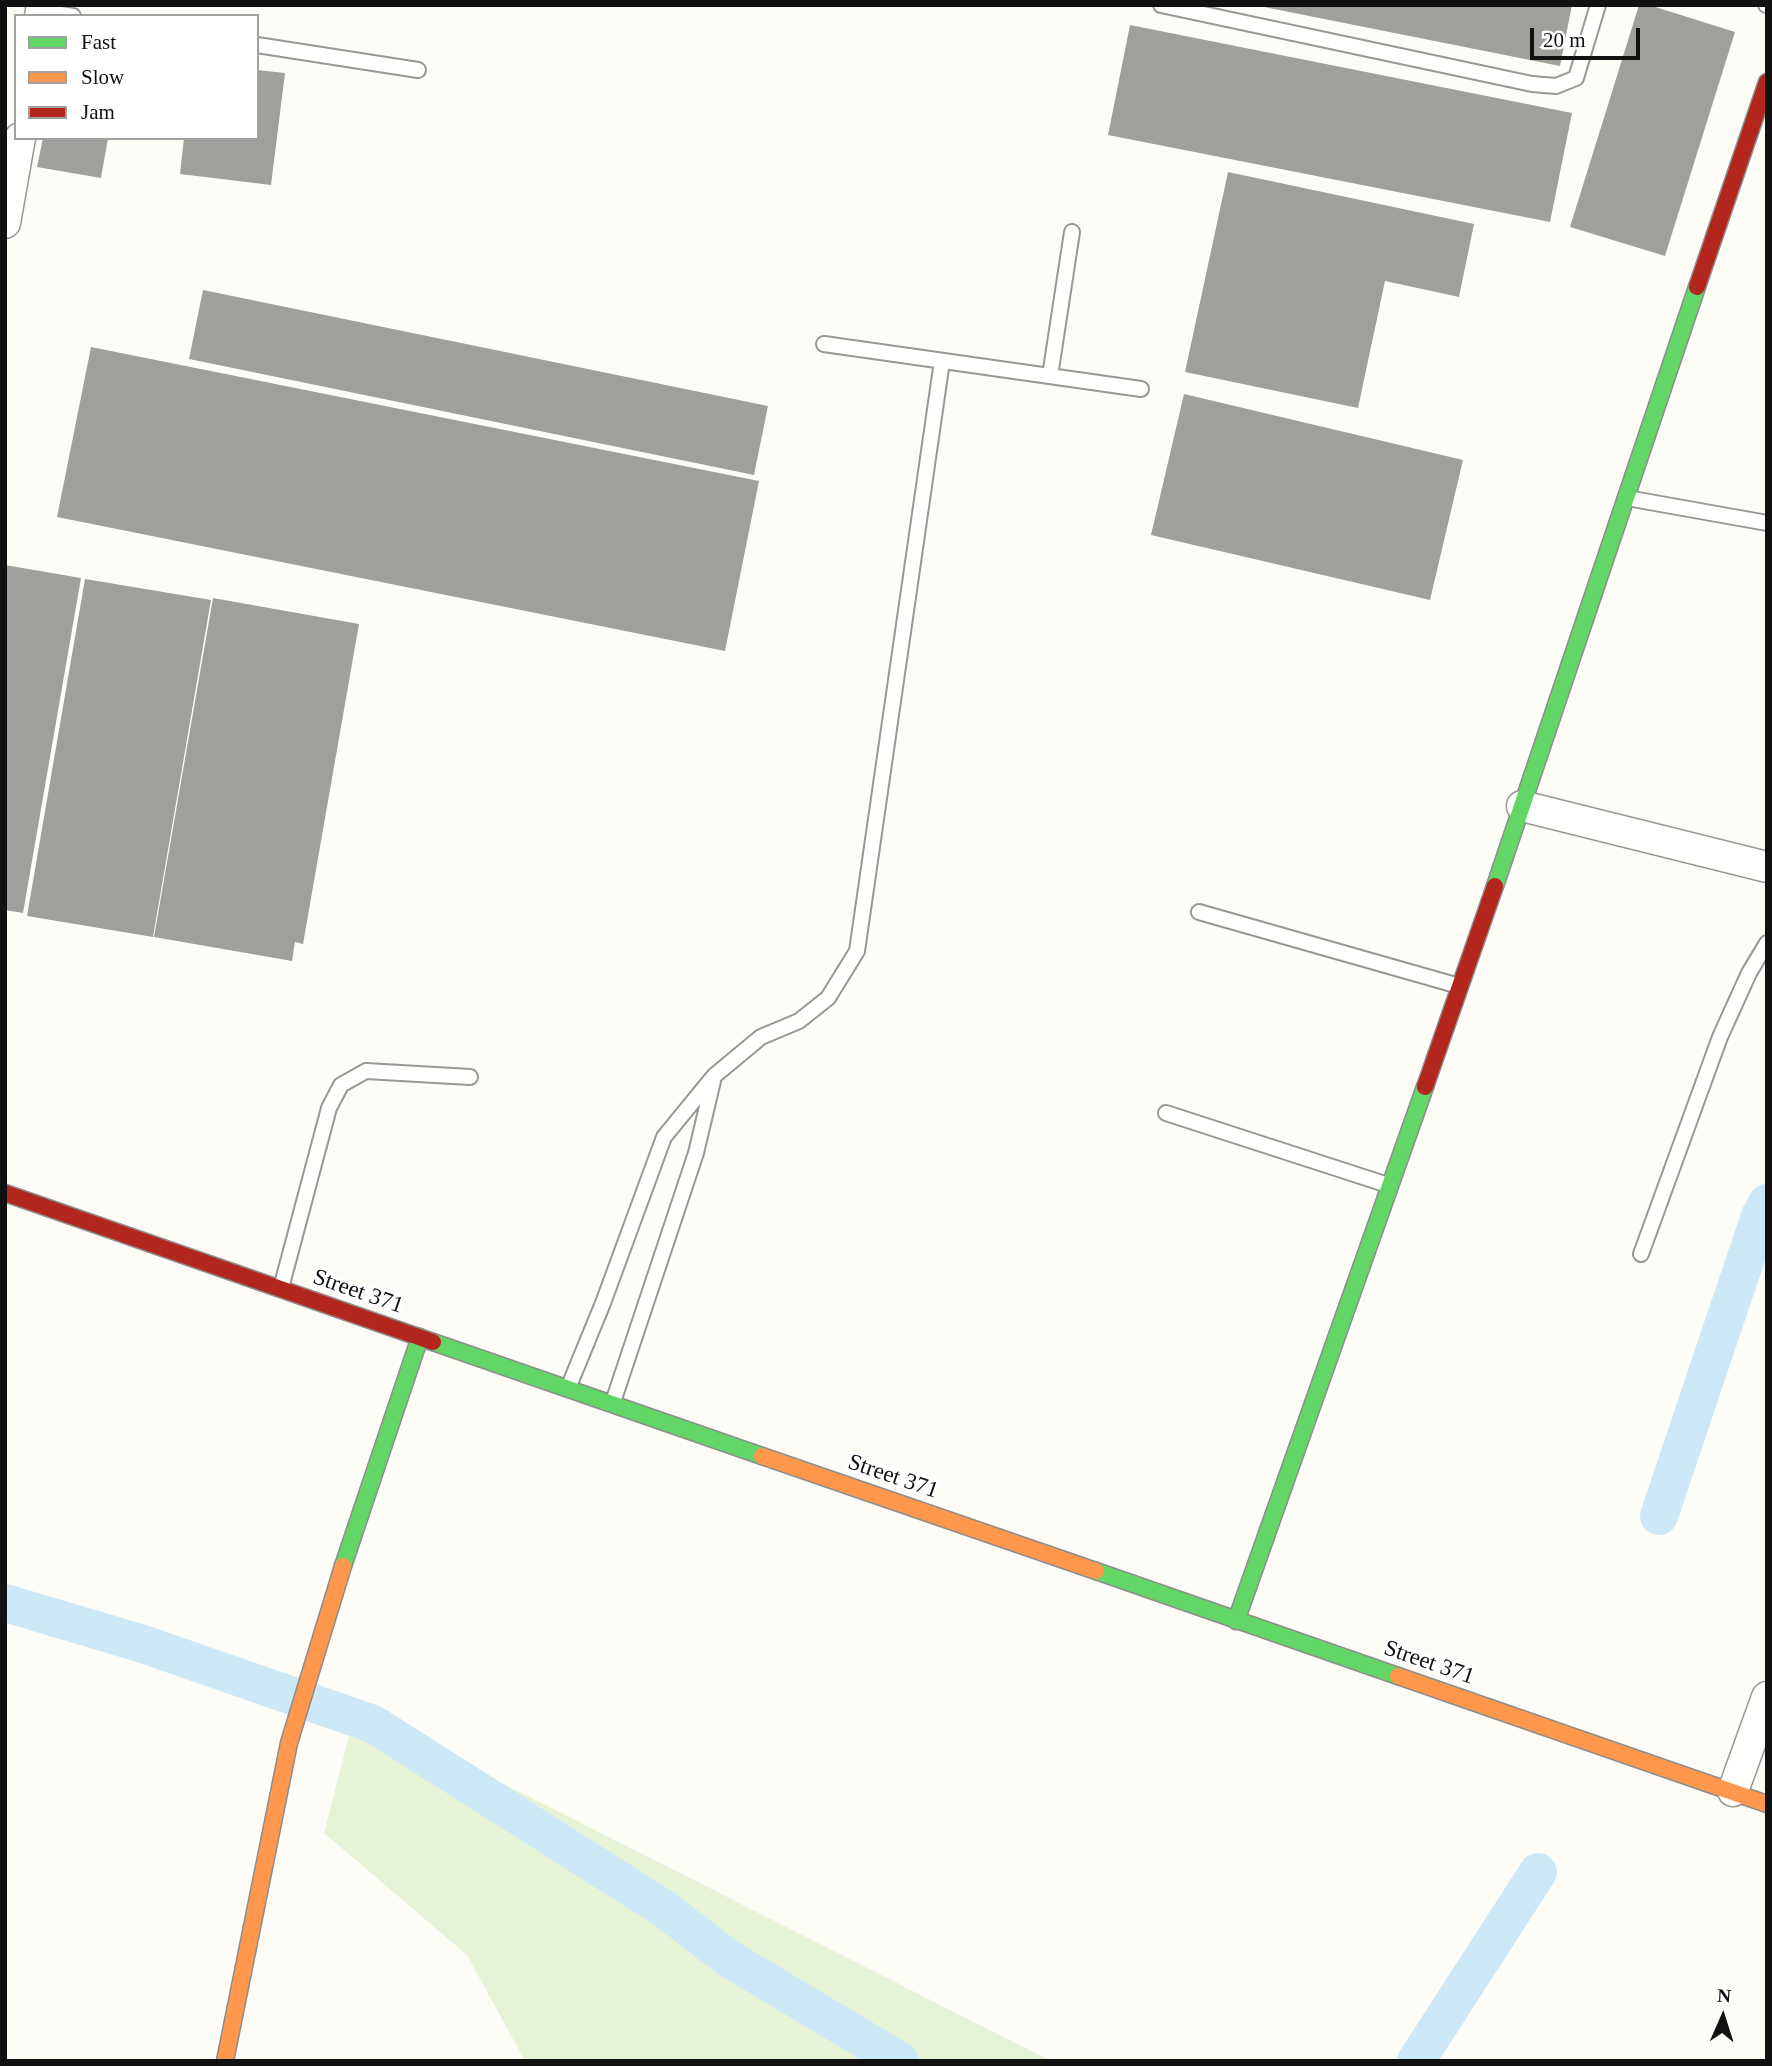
<!DOCTYPE html>
<html>
<head>
<meta charset="utf-8">
<style>
	body { margin:0 }
	#map { position:relative; width:1772px; height:2066px; overflow:hidden; background:#fdfcf7; font-family:Georgia,serif }
	canvas { display:block }
	.frame { position:absolute; inset:0; border:7px solid #111; pointer-events:none }
	.legend { position:absolute; left:14px; top:14px; width:245px; height:126px; box-sizing:border-box; background:#fff; border:2px solid #a0a0a0; margin:0; padding:9px 12px; list-style:none; font-size:21px; color:#111 }
	.legend li { display:flex; align-items:center; gap:14px; height:35px }
	.legend b { width:35px; border:2px solid #a0a0a0 }
	.north { position:absolute; left:1688px; top:1982px; width:70px; height:70px; -webkit-text-stroke:5px #fff; paint-order:stroke; rotate:3deg; font-size:19px; font-weight:700; line-height:28px; text-align:center; color:#111 }
	.north::after { content:''; display:block; margin:auto; width:24px; height:32px; background:#111; clip-path:polygon(50% 0,100% 100%,50% 72%,0 100%) }
	.scale { position:absolute; left:1530px; top:28px; width:110px; height:32px; box-sizing:border-box; border:4px solid #111; border-top:0; padding-left:9px; font-size:21px; line-height:24px; white-space:nowrap; color:#111; -webkit-text-stroke:5px #fff; paint-order:stroke }
</style>
</head>
<body>
<div id="map">
<canvas width="1772" height="2066"></canvas>
<div class="frame"></div>
<ul class="legend">
<li><b style="height:9px;background:#63d668"></b>Fast</li>
<li><b style="height:9px;background:#ff974d"></b>Slow</li>
<li><b style="height:9px;background:#b3261e"></b>Jam</li>
</ul>
<div class="north">N</div>
<div class="scale">20 m</div>
</div>
<script>
const context = document.querySelector('canvas').getContext('2d');
context.lineJoin = 'round';
function fill(path, color) { context.fillStyle = color; context.fill(path, 'evenodd'); }
const shape = rows => new Path2D(rows.map(r => 'M' + r).join(''));
function stroke(path, color, width, dash) { context.strokeStyle = color; context.lineWidth = width; context.lineCap = dash ? 'butt' : 'round'; context.setLineDash(dash || []); context.stroke(path); }
function write(font, color, halo, rows, align = 'center') {
  context.font = font + ' Georgia,serif'; context.lineWidth = 7; context.setLineDash([]); context.textBaseline = 'middle'; context.strokeStyle = halo; context.fillStyle = color; for (const [text, x, y, turn = 0] of rows) {
    context.save(); context.translate(x, y); context.rotate((+turn || 0) * Math.PI / 180); context.textAlign = isNaN(turn) ? turn : align; if (halo) context.strokeText(text, 0, 0); context.fillText(text, 0, 0); context.restore();
  }
}
fill(shape([
	[356,1709,1051,2061,525,2061,467,1955,324,1833]
]), '#e7f3d7');
stroke(shape([
	[1659,1516,1760,1216,1767,1203],
	[5,1603,143,1644,373,1724,663,1908,728,1958,900,2061],
	[1416,2061,1538,1872]
]), '#cde8f7', 38);
fill(shape([
	[1254,5,1572,5,1560,66],
	[1639,5,1649,5,1735,32,1665,256,1570,227],
	[1130,25,1572,113,1550,222,1108,135],
	[257,70,285,73,271,185,180,174,184,138,257,138],
	[43,138,108,138,101,178,37,167],
	[1228,172,1474,224,1459,297,1385,281,1358,408,1185,372],
	[203,290,768,406,754,475,189,359],
	[91,347,759,481,725,651,57,517],
	[1184,394,1463,460,1430,600,1151,535],
	[5,565,81,578,23,913,5,910],
	[85,579,211,600,153,937,27,916],
	[213,598,359,624,303,944,295,942,292,961,154,937]
]), '#a19f9c');
const lane = shape([
	[1161,5,1532,84,1556,86,1576,78,1598,5],
	[1766,5,1767,5],
	[41,11,73,16],
	[257,45,418,70],
	[824,344,1141,389],
	[1050,376,1072,232],
	[1627,498,1767,523],
	[1199,912,1459,986],
	[1166,1113,1388,1185],
	[1641,1254,1720,1037,1749,973,1767,943],
	[281,1288,329,1108,341,1085,366,1071,470,1077],
	[569,1386,603,1303,664,1137,714,1076,761,1037,799,1021,828,998,857,951,942,361],
	[613,1402,696,1153,713,1081]
]);
const street = shape([
	[40,16,42,5],
	[5,223,20,138],
	[1522,806,1767,867],
	[1733,1791,1767,1697]
]);
const fast = shape([
	[1495,886,1697,287],
	[433,1342,762,1456],
	[343,1566,420,1337],
	[1096,1571,1398,1676],
	[1236,1621,1425,1087]
]);
const slow = shape([
	[762,1456,1096,1571],
	[1398,1676,1767,1804],
	[225,2061,289,1743,343,1566]
]);
const jam = shape([
	[1697,287,1767,82],
	[1425,1087,1495,886],
	[5,1193,433,1342]
]);
stroke(lane, '#979795', 18);
stroke(street, '#979795', 33);
stroke(fast, '#8e8d8b', 19);
stroke(slow, '#8e8d8b', 19);
stroke(jam, '#8e8d8b', 19);
stroke(lane, '#fffffe', 14);
stroke(street, '#fffffe', 30);
stroke(fast, '#63d668', 16);
stroke(slow, '#ff974d', 16);
stroke(jam, '#b3261e', 16);
write('23px', '#111', '#fff', [
	["Street 371",358,1292,19],
	["Street 371",893,1477,19],
	["Street 371",1429,1663,19]
]);
</script>
</body>
</html>
